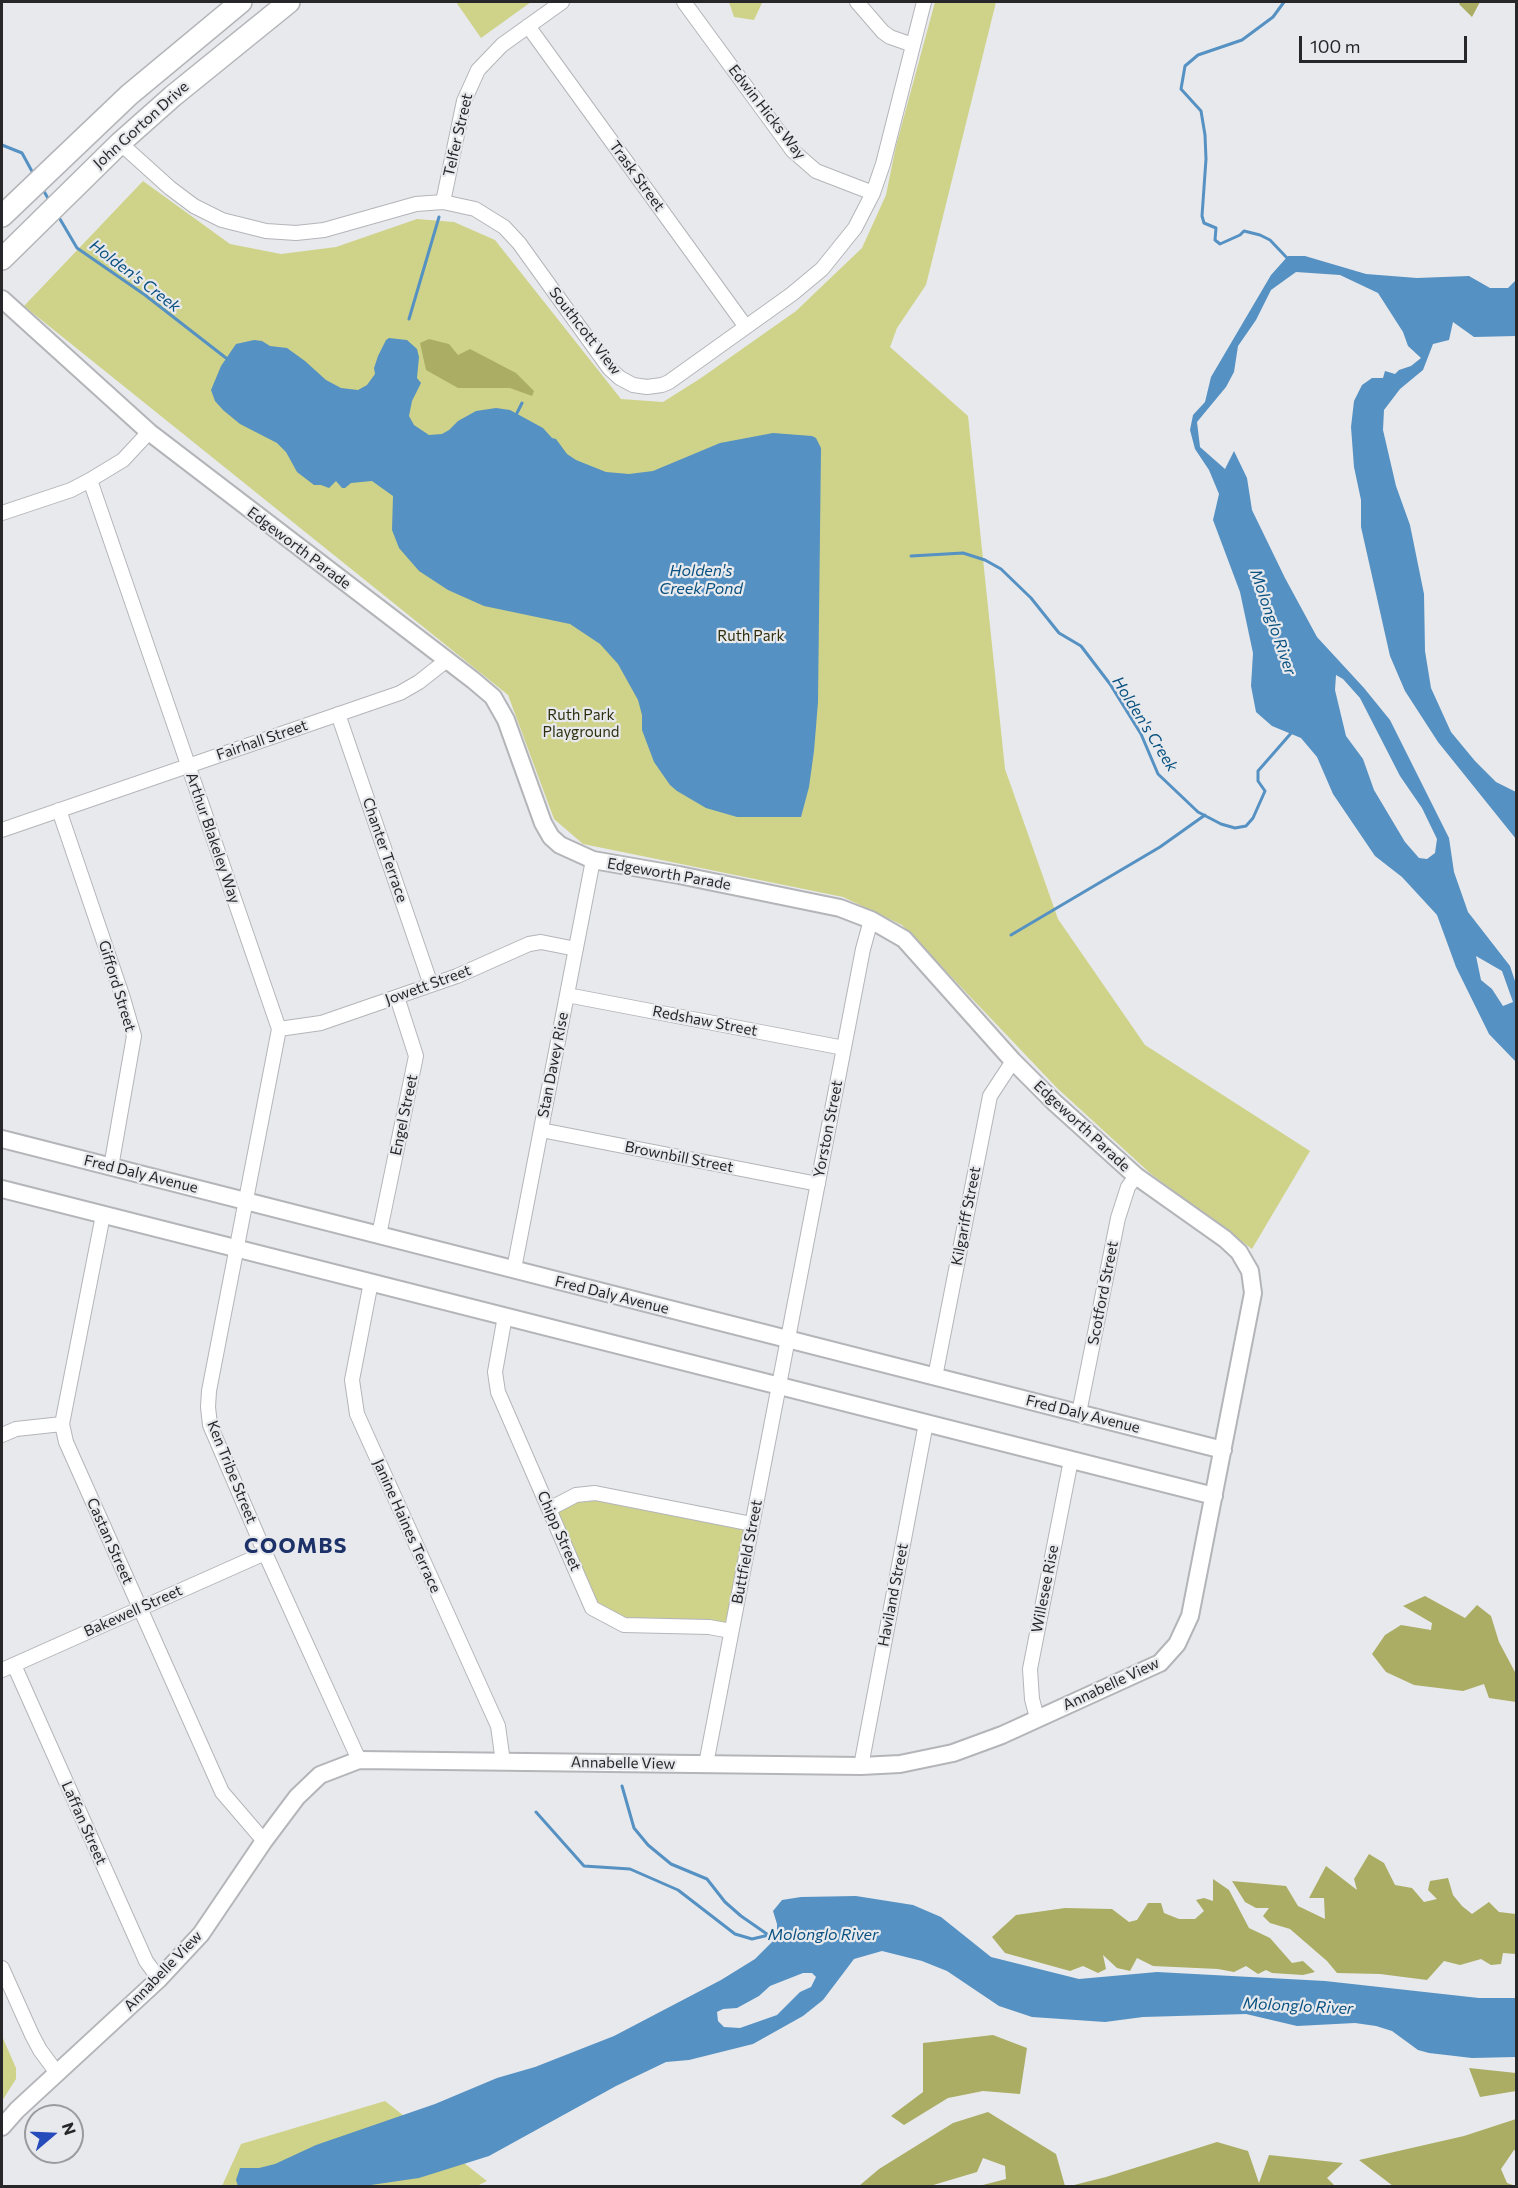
<!DOCTYPE html>
<html>
<head>
<meta charset="utf-8">
<style>
	body { margin:0 }
	#map { position:relative; width:1518px; height:2188px; overflow:hidden; background:#e8e9ed; font-family:Commissioner,sans-serif }
	canvas { display:block }
	.frame { position:absolute; inset:0; border:3px solid #272729; pointer-events:none }
	.north { position:absolute; left:24px; top:2104px; width:60px; height:60px; box-sizing:border-box; background:#e8e9ed; border:2px solid #9b9b9f; border-radius:50%; rotate:71deg; font-size:16px; font-weight:700; line-height:24px; text-align:center; color:#272729 }
	.north::after { content:''; display:block; margin:auto; width:21px; height:27px; background:#254cba; clip-path:polygon(50% 0,100% 100%,50% 72%,0 100%) }
	.scale { position:absolute; left:1299px; top:36px; width:168px; height:27px; box-sizing:border-box; border:3px solid #272729; border-top:0; padding-left:8px; font-size:18px; line-height:21px; white-space:nowrap; color:#272729; -webkit-text-stroke:4px #e8e9ed; paint-order:stroke }
</style>
</head>
<body>
<div id="map">
<canvas width="1518" height="2188"></canvas>
<div class="frame"></div>
<div class="north">N</div>
<div class="scale">100 m</div>
</div>
<script>
const context = document.querySelector('canvas').getContext('2d');
context.lineJoin = 'round';
function fill(path, color) { context.fillStyle = color; context.fill(path, 'evenodd'); }
const shape = rows => new Path2D(rows.map(r => 'M' + r).join(''));
function stroke(path, color, width, dash) { context.strokeStyle = color; context.lineWidth = width; context.lineCap = dash ? 'butt' : 'round'; context.setLineDash(dash || []); context.stroke(path); }
function write(font, color, halo, rows, align = 'center') {
  context.font = font + ' Commissioner,sans-serif'; context.lineWidth = 4.5; context.setLineDash([]); context.textBaseline = 'middle'; context.strokeStyle = halo; context.fillStyle = color; for (const [text, x, y, turn = 0] of rows) {
    context.save(); context.translate(x, y); context.rotate((+turn || 0) * Math.PI / 180); context.textAlign = isNaN(turn) ? turn : align; if (halo) context.strokeText(text, 0, 0); context.fillText(text, 0, 0); context.restore();
  }
}
fill(shape([
	[456,2,531,2,481,38],
	[729,2,761,2,762,3,754,20,734,17],
	[935,2,996,2,926,285,897,328,890,347,968,416,1005,769,1058,919,1145,1045,1310,1151,1252,1249,1151,1174,1057,1088,902,925,843,897,583,844,554,819,508,695,24,306,143,181,230,244,281,254,336,247,417,219,454,222,495,240,621,399,663,402,701,378,796,311,862,248,886,195,896,146],
	[576,1495,752,1524,731,1631,624,1625,592,1608,549,1509],
	[2,2036,16,2068,16,2079,2,2101],
	[385,2101,487,2181,477,2186,222,2186,241,2144]
]), '#cfd389');
fill(shape([
	[1461,2,1480,2,1472,17,1459,4],
	[429,339,449,344,458,355,470,349,516,373,534,391,532,396,510,388,458,388,426,370,420,343],
	[1425,1596,1465,1618,1477,1605,1491,1616,1499,1642,1515,1672,1516,1671,1516,1702,1489,1698,1484,1684,1463,1691,1414,1685,1386,1672,1372,1654,1385,1635,1401,1625,1431,1630,1432,1623,1403,1606],
	[1369,1854,1384,1863,1395,1885,1412,1888,1424,1902,1437,1899,1428,1890,1430,1881,1448,1878,1453,1895,1462,1906,1472,1914,1489,1902,1499,1912,1516,1914,1516,1954,1503,1953,1501,1964,1491,1965,1481,1959,1460,1965,1444,1961,1427,1980,1380,1974,1337,1973,1327,1961,1290,1929,1270,1923,1263,1916,1269,1908,1256,1908,1245,1902,1232,1881,1286,1886,1298,1906,1325,1919,1324,1898,1309,1898,1326,1866,1357,1890,1354,1879],
	[1213,1879,1229,1890,1249,1928,1270,1938,1292,1963,1303,1961,1315,1972,1303,1975,1272,1973,1266,1970,1258,1974,1246,1966,1234,1972,1218,1969,1153,1966,1137,1958,1130,1971,1117,1968,1103,1955,1106,1969,1098,1973,1083,1966,1070,1971,1005,1953,992,1937,1016,1915,1065,1908,1112,1909,1129,1922,1137,1920,1148,1903,1161,1903,1164,1913,1179,1919,1195,1919,1204,1911,1196,1900,1204,1898,1213,1901],
	[993,2035,1027,2048,1020,2094,983,2091,948,2098,904,2125,891,2116,923,2092,923,2043],
	[1469,2068,1516,2073,1516,2091,1480,2097],
	[988,2112,1056,2154,1065,2186,979,2186,1006,2179,1005,2166,983,2158,977,2172,930,2186,859,2186,879,2169,953,2123],
	[1516,2119,1516,2151,1514,2150,1501,2169,1507,2183,1516,2186,1393,2186,1359,2160,1464,2136],
	[1217,2142,1248,2151,1259,2183,1269,2155,1343,2163,1327,2178,1335,2186,1070,2186,1106,2177]
]), '#aaad63');
fill(shape([
	[1288,256,1305,256,1366,274,1417,278,1469,276,1490,288,1508,288,1516,280,1516,336,1474,337,1453,322,1449,340,1433,344,1423,370,1400,389,1384,410,1383,430,1396,486,1410,525,1424,594,1425,651,1431,688,1451,732,1475,761,1496,782,1516,792,1516,839,1438,742,1405,691,1390,656,1361,527,1361,500,1354,467,1351,427,1354,401,1362,385,1372,378,1383,378,1385,371,1395,374,1399,370,1411,366,1421,358,1408,346,1403,332,1378,293,1340,275,1296,272,1271,290,1256,320,1238,346,1234,372,1226,387,1197,422,1200,447,1225,469,1234,451,1247,478,1252,510,1285,578,1317,637,1364,688,1390,720,1449,838,1454,872,1468,912,1510,966,1516,984,1516,1062,1489,1034,1456,967,1437,915,1402,877,1375,856,1333,794,1317,757,1301,738,1272,726,1256,712,1251,686,1253,653,1240,592,1213,520,1219,494,1209,470,1195,449,1190,430,1193,415,1205,402,1211,377,1271,275],
	[1336,675,1343,679,1360,698,1400,776,1422,808,1437,839,1435,853,1427,859,1419,858,1405,842,1374,790,1363,759,1346,736,1335,690],
	[1476,956,1502,971,1513,1002,1503,1006,1492,989,1481,980],
	[389,338,407,340,417,349,419,357,417,378,421,383,412,401,409,416,414,425,429,435,442,434,449,430,458,421,476,411,496,408,510,410,543,428,552,438,556,439,567,454,576,460,606,472,629,474,653,471,720,443,736,440,773,433,812,436,816,438,821,448,818,702,814,751,809,787,801,817,737,817,706,808,677,791,670,785,654,762,642,730,642,715,638,700,618,664,600,644,570,624,484,606,448,590,419,571,399,548,392,530,393,496,372,481,351,483,345,488,342,488,336,481,329,488,321,485,314,485,297,472,286,452,277,443,240,424,223,410,215,401,211,390,221,366,236,344,254,340,262,341,270,346,287,348,305,361,326,380,341,388,358,390,367,385,375,374,374,368,378,356,386,340],
	[856,1896,913,1905,941,1917,991,1957,1079,1979,1157,1972,1325,1981,1479,1998,1516,1998,1516,2057,1472,2058,1429,2053,1418,2050,1392,2031,1376,2026,1355,2023,1297,2026,1246,2014,1143,2017,1105,2022,1032,2017,999,2006,947,1971,922,1961,882,1951,854,1959,823,2000,803,2016,753,2044,689,2060,666,2062,616,2086,489,2156,419,2178,364,2186,238,2186,236,2180,240,2168,259,2168,275,2164,316,2145,435,2104,497,2078,535,2067,614,2036,721,1980,755,1959,777,1937,777,1924,773,1911,782,1900,801,1897],
	[803,1973,812,1973,816,1977,811,1987,800,1992,777,2015,740,2028,724,2027,718,2021,717,2012,723,2009,737,2008,759,1996,770,1986]
]), '#5591c2');
stroke(shape([
	[1284,2,1273,17,1242,40,1198,55,1185,66,1181,89,1201,111,1205,135,1206,159,1202,216,1204,223,1216,228,1215,240,1220,244,1240,235,1244,231,1260,235,1270,240,1288,259],
	[2,145,22,153,34,175],
	[42,188,49,200],
	[57,214,77,248,145,295,226,358],
	[409,319,439,217],
	[517,413,522,403],
	[911,556,963,553,985,560,1001,569,1031,598,1059,633,1081,646,1110,684,1141,734,1158,774,1198,812,1221,824,1235,828,1246,826,1253,818,1265,791,1258,781,1258,771,1293,731],
	[1011,935,1160,847,1205,815],
	[622,1786,634,1828,648,1845,671,1864,707,1879,725,1902,741,1916,777,1941],
	[536,1812,584,1866,630,1869,678,1890,735,1934,752,1939,769,1935]
]), '#5591c2', 3);
const minor = shape([
	[684,2,793,151,816,171,873,193],
	[857,2,883,32,890,37,913,45],
	[528,26,746,327],
	[120,143,170,188,194,206,222,220,266,231,296,233,324,230,416,204,443,202,475,209,504,227,519,243,609,368,620,378,633,385,647,387,662,385,669,382,792,294,822,269,855,228,873,193,883,164,924,2],
	[443,202,464,101,478,70,502,45,562,2],
	[90,480,279,1029,209,1391,208,1407,210,1425,265,1553,359,1760],
	[2,513,71,490,90,480,123,460,149,432],
	[338,714,431,985],
	[59,810,122,995,134,1036,111,1167],
	[2,830,400,693,419,682,447,660],
	[567,995,844,1048],
	[279,1029,321,1023,457,976,529,944,541,942,576,949],
	[541,1130,818,1184],
	[103,1215,62,1424,66,1442,222,1792,264,1841],
	[379,1235,416,1056,397,997],
	[514,1269,593,860],
	[371,1282,352,1380,357,1414,498,1726,503,1762],
	[505,1316,495,1372,498,1392,592,1608,624,1625,709,1627,731,1631],
	[935,1377,990,1096,1013,1061],
	[1079,1413,1118,1218,1128,1187,1136,1176],
	[2,1435,16,1429,62,1424],
	[549,1509,576,1495,595,1493,752,1524],
	[14,1665,146,1961,159,1979],
	[2,1670,265,1553],
	[1037,1718,1032,1699,1030,1669,1071,1460],
	[706,1764,863,949,871,920],
	[861,1766,926,1423],
	[2,1968,32,2035,40,2050,57,2073]
]);
const tertiary = shape([
	[2,299,149,432,473,680,493,697,506,720,543,823,551,837,560,845,593,860,679,875,840,908,871,920,904,939,1013,1061,1054,1102,1136,1176,1225,1239,1239,1252,1250,1271,1253,1293,1190,1616,1177,1644,1160,1663,1002,1735,953,1753,900,1764,861,1766,359,1760,320,1775,297,1797,264,1841,201,1934,159,1979,17,2110,2,2127],
	[2,1139,1223,1450],
	[2,1189,1214,1496]
]);
const primary = shape([
	[2,216,129,95,241,2],
	[2,259,120,143,173,96,289,2]
]);
stroke(minor, '#b4b5b9', 16);
stroke(tertiary, '#b4b5b9', 20);
stroke(primary, '#b4b5b9', 24);
stroke(minor, '#fff', 14);
stroke(tertiary, '#fff', 16);
stroke(primary, '#fff', 21);
write('15px', '#272729', '#e8e9ed', [
	["Edwin Hicks Way",767,112,52],
	["John Gorton Drive",141,125,-42],
	["Telfer Street",458,135,-77],
	["Trask Street",637,176,54],
	["Southcott View",585,331,52],
	["Edgeworth Parade",299,548,37],
	["Fairhall Street",262,740,-19],
	["Arthur Blakeley Way",213,838,71],
	["Chanter Terrace",385,850,71],
	["Edgeworth Parade",669,874,10],
	["Jowett Street",428,985,-20],
	["Gifford Street",117,986,73],
	["Redshaw Street",705,1021,11],
	["Stan Davey Rise",553,1065,-79],
	["Engel Street",404,1115,-78],
	["Edgeworth Parade",1082,1126,43],
	["Yorston Street",828,1129,-79],
	["Brownbill Street",679,1157,11],
	["Fred Daly Avenue",141,1174,14],
	["Kilgariff Street",966,1216,-79],
	["Scotford Street",1103,1293,-79],
	["Fred Daly Avenue",612,1295,14],
	["Fred Daly Avenue",1083,1414,14],
	["Ken Tribe Street",232,1472,68],
	["Janine Haines Terrace",407,1526,66],
	["Chipp Street",559,1531,66],
	["Castan Street",110,1541,66],
	["Buttfield Street",747,1552,-79],
	["Willesee Rise",1045,1589,-79],
	["Haviland Street",893,1595,-79],
	["Bakewell Street",133,1611,-24],
	["Annabelle View",1111,1684,-25],
	["Annabelle View",623,1763,1],
	["Laffan Street",84,1823,66],
	["Annabelle View",163,1971,-46]
]);
write('15px', '#2d2f0d', '#e8e9ed', [
	["Ruth Park",751,636],
	["Ruth Park",581,715],
	["Playground",581,732]
]);
write('italic 16px', '#085180', '#e8e9ed', [
	["Holden's Creek",135,276,37],
	["Holden's",701,571],
	["Creek Pond",701,589],
	["Molonglo River",1273,622,71],
	["Holden's Creek",1145,724,58],
	["Molonglo River",823,1935],
	["Molonglo River",1298,2006,3]
]);
context.letterSpacing = '1.5px';
write('bold 21px', '#1b3168', '#e8e9ed', [
	["COOMBS",296,1546]
]);
context.letterSpacing = '0px';
</script>
</body>
</html>
